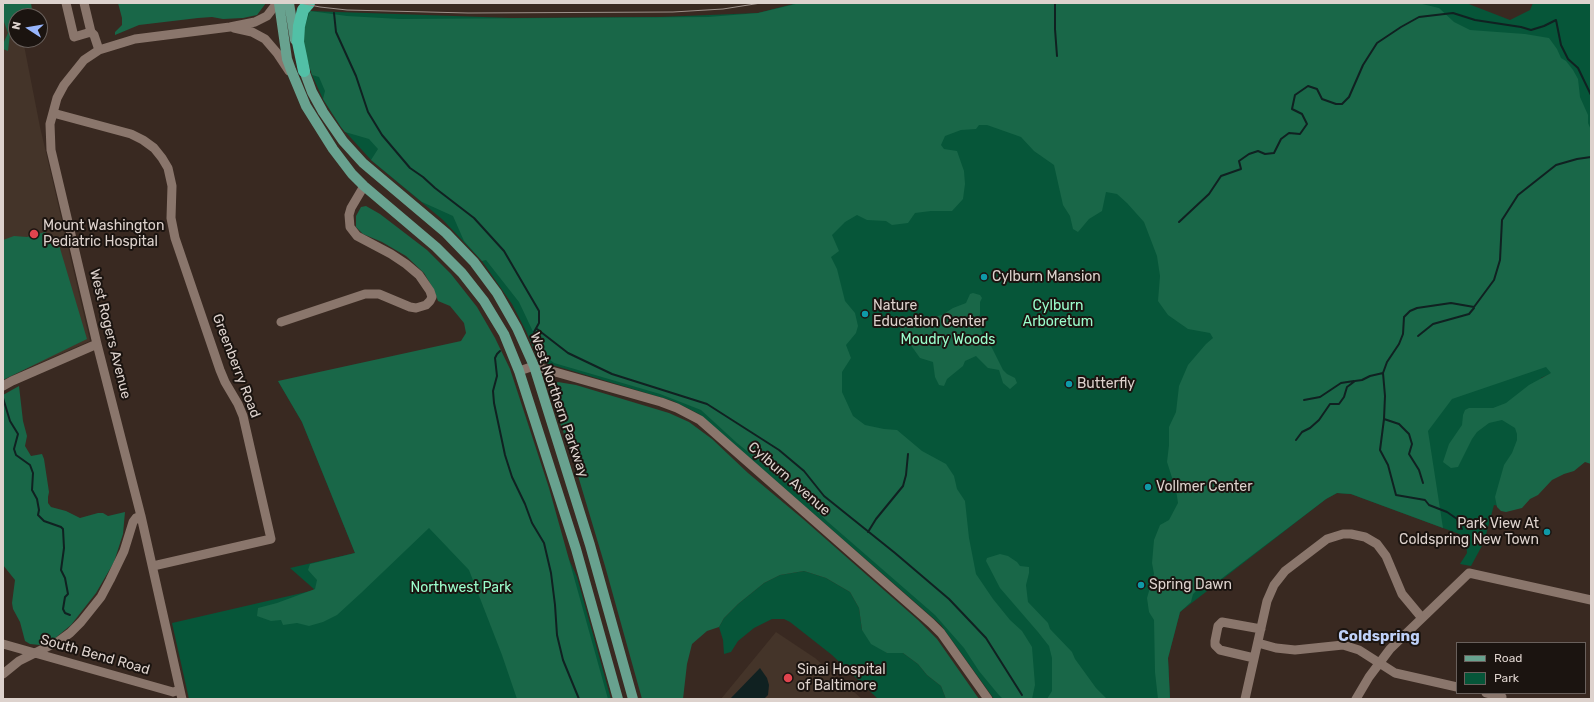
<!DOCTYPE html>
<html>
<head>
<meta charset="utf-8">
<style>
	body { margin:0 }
	#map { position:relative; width:1594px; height:702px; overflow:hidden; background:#392921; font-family:Rubik,sans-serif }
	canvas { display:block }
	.frame { position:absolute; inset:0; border:4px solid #ddd2cd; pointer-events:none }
	.legend { position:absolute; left:1456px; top:642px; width:130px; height:52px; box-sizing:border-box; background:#1b1410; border:1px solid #69605c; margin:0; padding:5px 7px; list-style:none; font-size:12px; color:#ddd2cd }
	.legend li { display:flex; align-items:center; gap:8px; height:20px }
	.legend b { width:20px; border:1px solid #69605c }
	.north { position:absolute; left:8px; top:8px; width:40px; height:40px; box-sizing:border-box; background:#1b1410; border:1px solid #69605c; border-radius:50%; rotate:282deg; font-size:11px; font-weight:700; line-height:16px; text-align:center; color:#ddd2cd }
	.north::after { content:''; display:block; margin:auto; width:14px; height:18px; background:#98b6fd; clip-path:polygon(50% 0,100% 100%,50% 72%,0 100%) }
</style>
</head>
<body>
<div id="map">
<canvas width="1594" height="702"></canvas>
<div class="frame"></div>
<ul class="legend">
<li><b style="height:5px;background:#68a28f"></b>Road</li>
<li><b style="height:11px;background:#065639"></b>Park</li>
</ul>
<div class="north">N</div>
</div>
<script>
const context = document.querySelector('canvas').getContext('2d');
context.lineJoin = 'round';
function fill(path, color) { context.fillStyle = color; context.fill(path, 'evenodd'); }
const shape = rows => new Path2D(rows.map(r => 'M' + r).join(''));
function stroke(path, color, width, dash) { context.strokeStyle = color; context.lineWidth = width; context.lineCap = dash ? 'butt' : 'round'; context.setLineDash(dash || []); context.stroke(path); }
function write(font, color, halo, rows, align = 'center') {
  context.font = font + ' Rubik,sans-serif'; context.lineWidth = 4; context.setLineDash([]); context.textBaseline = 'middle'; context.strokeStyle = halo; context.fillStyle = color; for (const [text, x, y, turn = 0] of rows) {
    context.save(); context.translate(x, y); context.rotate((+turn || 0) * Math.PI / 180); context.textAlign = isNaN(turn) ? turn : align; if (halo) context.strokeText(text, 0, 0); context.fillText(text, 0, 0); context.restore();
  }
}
fill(shape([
	[3,3,16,16,16,40,23,40,40,127,90,341,3,379],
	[776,632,815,658,862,699,721,699]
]), '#443429');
fill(shape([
	[797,3,1466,3,1510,20,1530,10,1533,3,1591,3,1591,368,1570,365,1541,378,1529,428,1503,507,1494,505,1484,542,1471,566,1460,564,1467,553,1466,542,1462,535,1351,494,1337,493,1326,499,1180,612,1168,658,1170,699,994,699,941,625,699,414,673,401,539,361,526,331,512,304,482,261,443,220,371,160,341,127,323,99,312,75,303,45,302,35,309,11,512,18,660,17,758,13],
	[278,381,553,524,577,577,611,699,189,699,172,623,315,590,290,568,355,553,302,422],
	[804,571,826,578,850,592,859,608,862,630,887,653,903,653,918,664,927,675,941,686,946,699,878,699,832,655,790,622,784,619,772,619,754,628,738,641,731,652,724,654,723,640,719,627,724,618,738,604,764,583,780,575]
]), '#065639');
fill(shape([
	[3,3,31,3,33,16,16,16,16,30,10,34,8,51,3,49,3,44,8,33,3,19],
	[118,3,266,3,257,15,243,18,223,19,212,17,198,18,139,25,115,35,115,32,122,25,122,18],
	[800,3,1418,3,1439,8,1454,22,1470,30,1525,34,1549,38,1557,49,1561,58,1566,61,1573,70,1578,79,1580,97,1588,115,1588,123,1591,130,1591,464,1585,462,1574,471,1564,474,1552,480,1538,495,1530,499,1522,508,1506,512,1501,511,1497,507,1495,497,1504,465,1512,453,1517,440,1517,434,1515,428,1502,420,1489,423,1477,432,1472,439,1458,467,1451,468,1443,462,1449,444,1462,425,1463,415,1465,410,1469,408,1493,408,1506,403,1529,385,1551,373,1546,367,1452,399,1428,431,1443,528,1351,494,1337,493,1326,499,1217,582,1209,583,1200,587,1193,594,1191,602,1180,612,1168,658,1170,699,1158,699,1155,672,1154,620,1149,612,1147,598,1154,574,1152,563,1154,540,1160,525,1169,520,1178,503,1176,490,1167,462,1169,445,1169,427,1176,412,1179,386,1188,365,1206,344,1213,338,1210,333,1188,329,1168,315,1158,301,1160,276,1157,256,1144,222,1127,203,1117,194,1106,192,1102,211,1089,219,1078,232,1073,229,1070,216,1063,205,1054,165,1034,151,1021,137,987,125,979,125,976,129,961,130,945,136,941,145,944,149,957,151,964,171,965,184,963,199,952,211,931,211,915,213,908,223,892,225,886,221,867,220,857,215,845,222,832,235,839,251,831,257,837,269,845,301,855,313,858,326,856,333,846,345,851,358,842,372,842,392,853,416,865,425,884,429,897,430,922,451,946,464,954,476,957,489,965,501,969,538,976,574,993,599,1010,620,1022,631,1032,647,1035,685,1032,699,1003,699,998,694,979,671,964,648,935,615,828,522,790,486,737,443,701,410,660,394,554,363,544,355,519,302,486,260,482,261,464,241,453,216,422,202,371,160,378,149,369,139,345,132,341,127,323,99,325,91,319,77,312,75,303,45,302,35,310,11,347,16,400,19,708,17,758,13],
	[366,206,380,214,427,250,451,274,477,307,495,338,510,369,549,488,608,699,517,699,502,655,469,570,429,528,361,593,337,615,323,622,309,626,297,623,283,625,281,620,271,621,257,616,258,608,277,603,315,589,317,580,308,570,310,564,355,553,302,422,278,381,461,341,466,333,464,323,450,306,438,301,434,290,424,273,406,256,382,242,363,234,356,227,356,216,361,207],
	[45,232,59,245,87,339,3,380,3,240,14,236,27,237],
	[973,293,980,295,982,298,980,302,980,315,976,318,982,332,982,337,985,342,991,346,1003,370,1007,374,1015,378,1017,383,1010,389,1003,383,999,370,988,368,976,356,965,361,963,366,947,379,944,386,939,385,935,377,933,362,920,358,900,330,901,325,904,322,914,324,919,320,942,315,953,308,966,303,970,294],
	[558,382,576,385,669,413,689,422,712,439,748,473,803,519,918,620,937,639,979,699,946,699,941,686,927,675,918,664,903,653,887,653,871,644,862,630,859,608,850,592,826,578,804,571,780,575,764,583,738,604,724,618,719,627,707,631,692,644,687,664,683,699,642,699,605,566,573,459,550,395,550,386],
	[19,386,23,421,27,436,25,446,31,456,42,454,44,459,49,492,48,497,48,503,51,507,66,511,80,518,98,513,103,513,108,516,125,512,123,534,114,562,96,593,71,625,54,639,45,644,40,645,30,644,25,641,20,622,13,609,12,603,15,580,3,565,3,395],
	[1000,554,1008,556,1017,562,1020,566,1029,567,1029,573,1026,585,1028,602,1048,623,1050,629,1072,652,1075,659,1096,688,1107,699,1047,699,1052,691,1052,658,1049,646,1038,632,1000,588,986,561,987,558]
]), '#196748');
fill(shape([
	[760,668,767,678,769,685,768,695,764,699,730,699]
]), '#102121');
stroke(shape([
	[1055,3,1055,29,1057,56],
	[334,13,336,32,356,76,368,112,382,135,410,168,423,177,435,188,474,218,504,251,539,311,539,323,534,332],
	[1179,222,1209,194,1221,176,1241,169,1239,161,1249,154,1258,151,1265,154,1274,153,1281,139,1289,133,1300,134,1307,124,1302,114,1292,109,1295,95,1308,86,1317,89,1322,99,1336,104,1342,104,1349,97,1363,65,1377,43,1401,27,1419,17,1453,13,1475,20,1521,27,1531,30,1544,26,1556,20,1561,45,1568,59,1578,68,1591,95],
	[537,329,568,353,612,374,707,404,779,450,804,471,824,496,895,553,949,599,986,638,1022,695],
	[1418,336,1433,324,1469,314,1474,308],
	[500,351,497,354,495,358,497,376,493,391,494,403,505,455,512,477,525,504,532,523,544,543,551,573,555,605,557,635,563,660,579,699],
	[3,398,10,421,18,434,14,449,16,455,30,465,33,473,32,490,37,499,39,510,38,515,44,521,61,527,63,529,64,548,61,570,65,578,68,594,65,597,63,609,65,613,70,615],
	[1304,400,1320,397,1341,383,1354,381],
	[1384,419,1399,424,1409,434,1412,444,1409,454,1419,470,1423,483],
	[1296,440,1302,432,1310,428,1319,420,1330,404,1339,404,1344,397,1347,387,1355,381,1362,380,1370,376,1383,373],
	[1462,529,1457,519,1447,512,1429,505,1425,500,1396,495,1388,465,1380,450,1384,419,1385,396,1383,373,1387,362,1399,344,1403,334,1404,317,1410,311,1417,308,1451,303,1474,307,1494,280,1500,260,1502,220,1518,195,1556,165,1577,159,1591,157],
	[868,532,876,519,903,486,906,475,908,454]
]), '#102121', 2);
stroke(shape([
	[66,3,74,37,91,32],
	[84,3,91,32,94,35,99,50],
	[234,28,252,32,265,39,277,53,289,71],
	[53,113,131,134,143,140,154,148,162,158,168,168,172,186,171,218,175,238,220,370,225,382,238,404,243,416,271,539,153,566],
	[281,322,365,294,379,294,410,307,416,308,426,305,430,301,432,297,430,291,419,275,406,264,391,254,357,236,350,227,349,215,351,208,364,186],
	[519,371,534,366,661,402,677,408,700,420,931,623,941,633,988,699],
	[3,386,12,381,97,344],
	[1258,643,1276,648,1295,650,1343,645,1359,650,1395,673,1457,687],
	[3,644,173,692,180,690],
	[1254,658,1220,650,1215,645,1215,641,1218,626,1222,622,1261,629],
	[3,674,19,661,59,641,70,633,81,622,101,597,110,580,124,551,133,522,136,518,141,516],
	[1486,693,1502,697],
	[182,699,141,516,97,344,51,150,50,124,57,98,64,85,84,60,99,50,135,39,230,27,255,22,267,16,277,3],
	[1245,699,1267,601,1274,585,1285,571,1327,539,1343,534,1351,534,1365,537,1377,544,1386,556,1402,594,1422,618],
	[1356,699,1369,677,1390,649,1469,573,1591,600]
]), '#8a766c', 9);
stroke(shape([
	[279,3,287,59,291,70,306,106,333,149,352,174,364,186,436,247,462,273,484,301,504,334,519,371,576,549,618,699],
	[289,3,295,40],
	[302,65,312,92,323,112,343,141,363,163,446,233,474,262,497,293,517,328,534,366,590,545,633,699]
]), '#68a28f', 10);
stroke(shape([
	[304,71,298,42,299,26,303,10,309,3]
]), '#52c0a6', 12);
stroke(shape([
	[300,3,320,7,347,10,468,13,673,12,723,9,761,3]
]), '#9d908a', 1);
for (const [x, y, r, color] of [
	[34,234,5,"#e0444e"],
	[984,277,4,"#0f9aa8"],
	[865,314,4,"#0f9aa8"],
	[1069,384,4,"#0f9aa8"],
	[1148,487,4,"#0f9aa8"],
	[1547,532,4,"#0f9aa8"],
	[1141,585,4,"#0f9aa8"],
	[788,678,5,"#e0444e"]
]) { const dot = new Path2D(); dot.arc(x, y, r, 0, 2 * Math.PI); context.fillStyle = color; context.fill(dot); stroke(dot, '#1b1410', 1.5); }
write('14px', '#ddd2cd', '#1b1410', [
	["Mount Washington",43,226],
	["Pediatric Hospital",43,242],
	["Cylburn Mansion",992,277],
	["Nature",873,306],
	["Education Center",873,322],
	["Butterfly",1077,384],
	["Vollmer Center",1156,487],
	["Park View At",1539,524,"right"],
	["Coldspring New Town",1539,540,"right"],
	["Spring Dawn",1149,585],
	["Sinai Hospital",797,670],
	["of Baltimore",797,686]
], 'left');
write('14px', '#9bfdcc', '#1b1410', [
	["Cylburn",1058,306],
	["Arboretum",1058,322],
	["Moudry Woods",948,340],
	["Northwest Park",461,588]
]);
write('14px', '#ddd2cd', '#1b1410', [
	["West Rogers Avenue",110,334,76],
	["Greenberry Road",236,366,69],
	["West Northern Parkway",559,405,71],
	["Cylburn Avenue",789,479,41],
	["South Bend Road",95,655,16]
]);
write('bold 15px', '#bfd1f9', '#1b1410', [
	["Coldspring",1379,637]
]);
</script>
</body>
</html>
